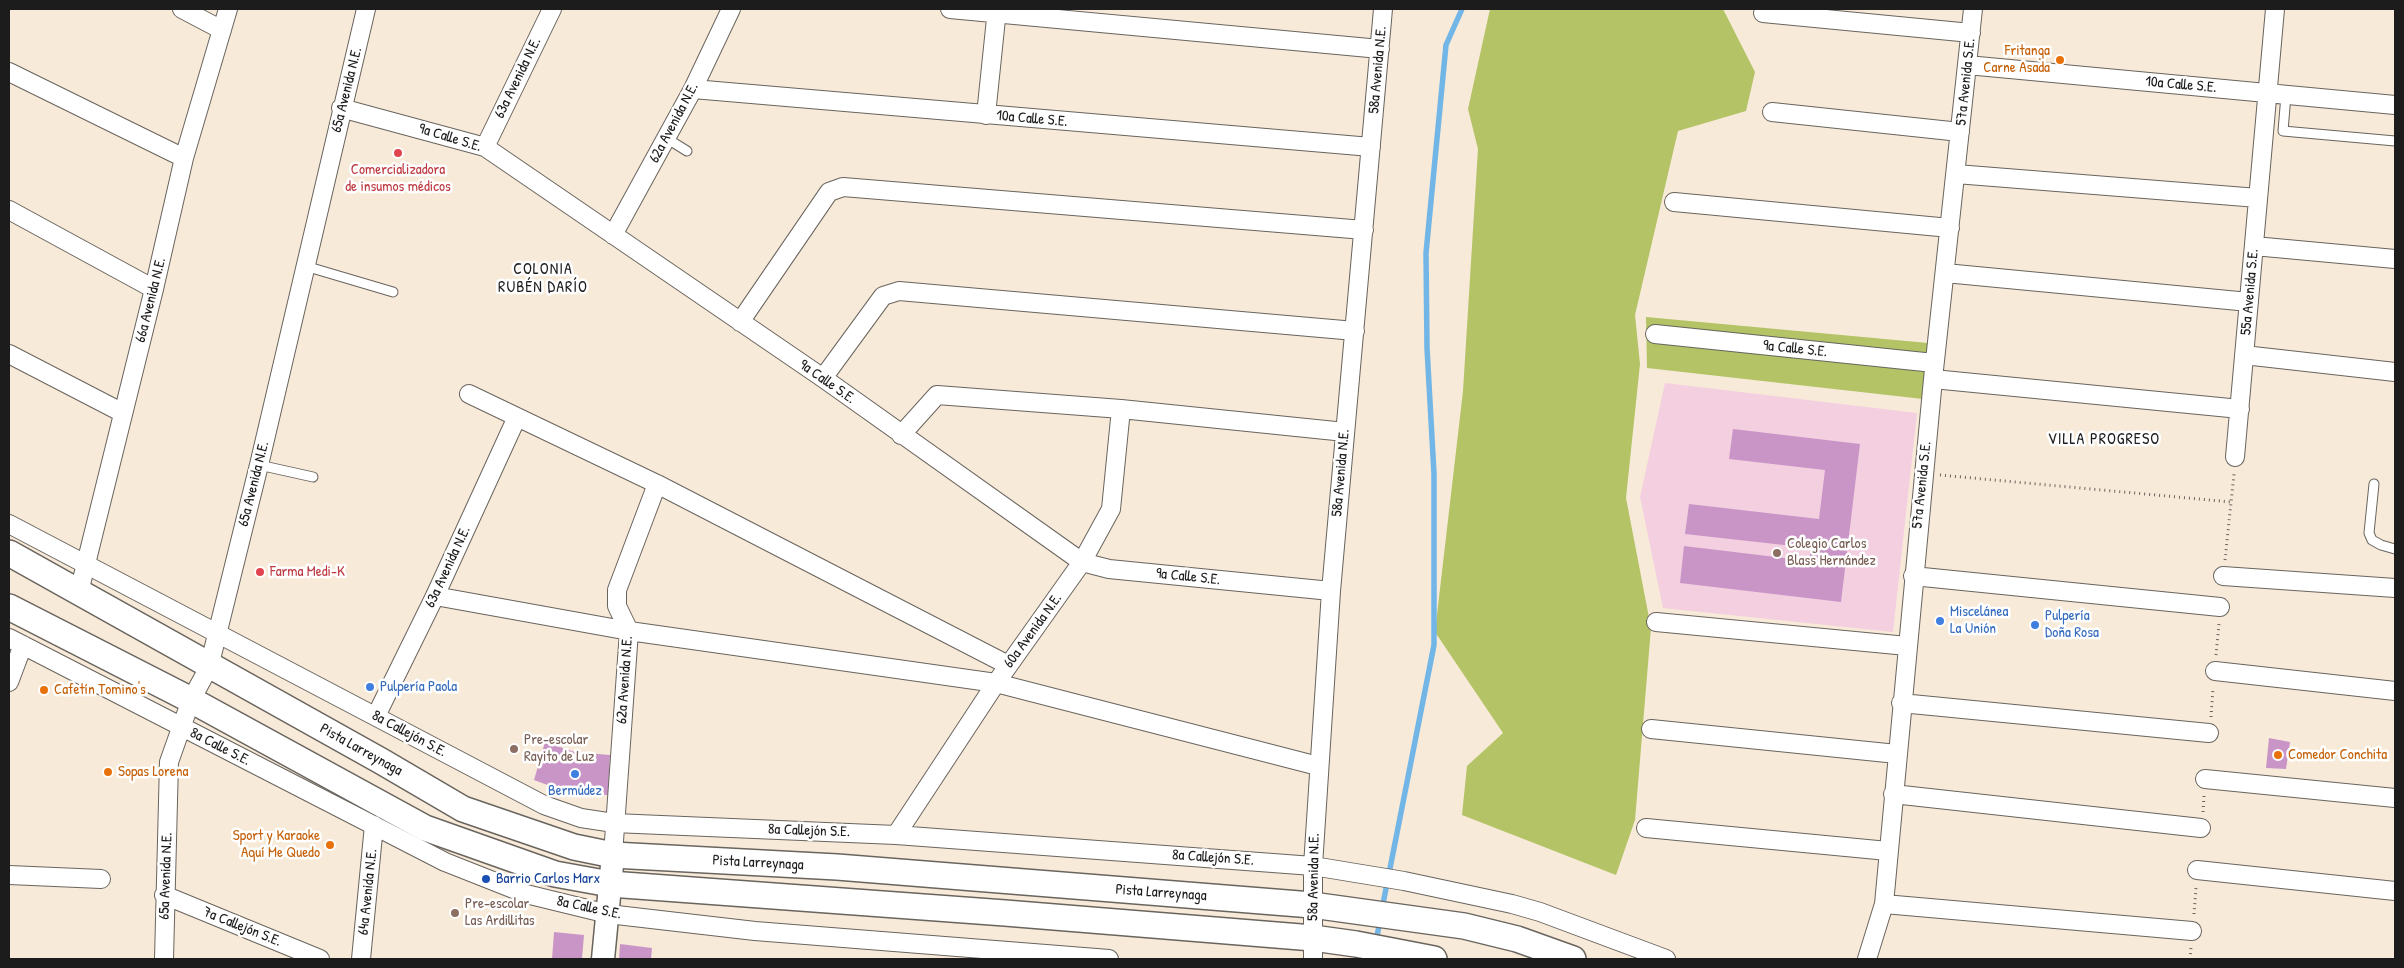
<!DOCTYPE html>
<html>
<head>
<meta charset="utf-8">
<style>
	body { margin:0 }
	#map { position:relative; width:2404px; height:968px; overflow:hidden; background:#f8ead8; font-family:"Patrick Hand",sans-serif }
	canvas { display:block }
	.frame { position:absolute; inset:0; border:10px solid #1c1c1c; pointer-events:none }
</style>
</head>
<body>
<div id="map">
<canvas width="2404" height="968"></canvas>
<div class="frame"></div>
</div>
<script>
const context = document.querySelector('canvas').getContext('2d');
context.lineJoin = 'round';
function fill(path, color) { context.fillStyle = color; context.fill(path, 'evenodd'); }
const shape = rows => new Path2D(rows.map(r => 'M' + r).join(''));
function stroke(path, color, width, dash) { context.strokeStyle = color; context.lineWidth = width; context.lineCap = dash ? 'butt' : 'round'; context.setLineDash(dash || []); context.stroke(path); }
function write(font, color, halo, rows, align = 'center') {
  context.font = font + ' "Patrick Hand",sans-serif'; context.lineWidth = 5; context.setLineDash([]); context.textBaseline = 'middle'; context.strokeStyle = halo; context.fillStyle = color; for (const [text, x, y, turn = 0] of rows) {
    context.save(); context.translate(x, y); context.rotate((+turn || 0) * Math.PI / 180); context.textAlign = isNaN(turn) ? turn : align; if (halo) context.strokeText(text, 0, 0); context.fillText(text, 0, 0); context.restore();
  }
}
fill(shape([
	[1665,383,1917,413,1893,632,1663,608,1640,497]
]), '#f3cfe0');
fill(shape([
	[1490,9,1723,9,1755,72,1746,111,1678,131,1635,315,1640,364,1626,498,1651,628,1635,820,1616,875,1462,815,1467,766,1503,733,1435,632,1463,391,1478,149,1468,109],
	[1646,317,1928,343,1923,399,1647,368]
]), '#b3c366');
stroke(shape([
	[1382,909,1434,645,1434,474,1427,348,1426,253,1446,45,1462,9],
	[1376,941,1380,921]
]), '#72b5e7', 5.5);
fill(shape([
	[1733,429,1860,444,1841,602,1680,583,1684,546,1809,561,1811,548,1685,534,1689,504,1819,519,1825,470,1729,459],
	[2269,738,2290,742,2286,769,2266,768],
	[545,742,575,752,610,755,608,795,569,793,534,780],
	[554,932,584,935,582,959,552,959],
	[620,944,652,948,651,959,619,959]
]), '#c995c7');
const service = shape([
	[2286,95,2283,131,2395,141],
	[666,138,687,151],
	[305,266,393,292],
	[259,465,313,477],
	[2374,484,2369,533,2372,540,2381,545,2395,549]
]);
const minor = shape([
	[182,9,222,30],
	[950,9,1380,49],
	[1763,13,1971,33],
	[1967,65,2395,105],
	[9,72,184,158],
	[693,89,1371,147],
	[341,108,485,147,823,378,1082,562,1109,569,1331,591],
	[1772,112,1960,132],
	[986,115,997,9],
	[485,147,552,9],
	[1956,174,2258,198],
	[1674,202,1950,228],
	[9,210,154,289],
	[613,235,693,89,731,9],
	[2254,246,2395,259],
	[1945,273,2249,302],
	[740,322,829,192,843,187,1364,230],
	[1655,334,1934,363],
	[9,354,123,413],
	[2244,355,2395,372],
	[823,378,883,296,899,291,1355,331],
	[1933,379,2240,409],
	[469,394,657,484,1008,665],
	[901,435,937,395,1121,409,1345,432],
	[2235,457,2275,9],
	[9,524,544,805,581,818,614,823,896,835,1313,866,1404,881,1512,904,1540,912,1666,959],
	[1913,576,2220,607],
	[2223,576,2395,588],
	[79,592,154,289,184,158,228,9],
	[435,596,629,631,996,683,1318,766],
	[1656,622,1907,646],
	[9,638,445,862,526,894,608,914,755,931,1109,959],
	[2215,671,2395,691],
	[9,682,23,645],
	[1901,703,2209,733],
	[376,716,435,596,517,417],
	[1651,729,1897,754],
	[2205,779,2395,798],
	[1893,794,2201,828],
	[1646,828,1888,851],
	[896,835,996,683,1082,562,1111,509,1121,409],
	[613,855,629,631,617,606,617,590,657,484],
	[2197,870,2395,891],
	[9,875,101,879],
	[164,895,320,959],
	[1884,904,2192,931],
	[164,959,169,762,191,700,209,667,259,465,366,9],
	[361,959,374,825],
	[1313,959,1313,866,1331,591,1383,9],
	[1867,959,1884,904,1933,379,1973,9]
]);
const tertiary = shape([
	[603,959,613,855]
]);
const secondary = shape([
	[9,553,381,761,463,809,574,847,613,855,837,867,1312,905,1464,926,1517,939,1573,959],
	[9,607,191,700,425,828,555,874,610,884,1005,913,1313,938,1356,944,1434,959]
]);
stroke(service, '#69645e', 11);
stroke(minor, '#69645e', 20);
stroke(tertiary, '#69645e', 25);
stroke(secondary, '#69645e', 28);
stroke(shape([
	[1940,475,2231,502],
	[2225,560,2234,474],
	[2216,655,2219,624],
	[2211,717,2213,688],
	[2203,812,2204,796],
	[2194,914,2196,888],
	[2190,959,2191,947]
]), '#69645e', 3, [1, 4]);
stroke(service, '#fff', 9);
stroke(minor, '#fff', 18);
stroke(tertiary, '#fff', 22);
stroke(secondary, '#fff', 25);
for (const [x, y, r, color] of [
	[2060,60,5,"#e8710a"],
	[398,153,5,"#e0444e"],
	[1777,553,5,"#8d6e63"],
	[260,572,5,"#e0444e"],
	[1940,621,5,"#3f7fe0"],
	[2035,625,5,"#3f7fe0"],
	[370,687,5,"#3f7fe0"],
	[44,690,5,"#e8710a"],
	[514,749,5,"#8d6e63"],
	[2278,755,5,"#e8710a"],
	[108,772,5,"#e8710a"],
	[575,774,5,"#3f7fe0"],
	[330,845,5,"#e8710a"],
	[486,879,5,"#1a4fb4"],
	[455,913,5,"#8d6e63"]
]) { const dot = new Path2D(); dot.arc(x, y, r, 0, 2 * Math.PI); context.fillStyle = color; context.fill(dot); stroke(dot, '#fff', 2); }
write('15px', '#c56008', '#fff', [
	["Fritanga",2050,51,"right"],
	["Carne Asada",2050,68,"right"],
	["Cafetín Tomino's",54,690],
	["Comedor Conchita",2288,755],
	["Sopas Lorena",118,772],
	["Sport y Karaoke",320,836,"right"],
	["Aquí Me Quedo",320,853,"right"]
], 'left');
write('15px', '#1c1c1c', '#fff', [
	["58a Avenida N.E.",1378,70,-85],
	["63a Avenida N.E.",518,78,-64],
	["57a Avenida S.E.",1966,82,-84],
	["10a Calle S.E.",2181,85,5],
	["65a Avenida N.E.",347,90,-76],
	["10a Calle S.E.",1032,119,5],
	["62a Avenida N.E.",674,123,-62],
	["9a Calle S.E.",450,138,17],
	["55a Avenida S.E.",2250,292,-85],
	["66a Avenida N.E.",151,300,-76],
	["9a Calle S.E.",1795,349,6],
	["9a Calle S.E.",827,382,35],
	["58a Avenida N.E.",1341,473,-85],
	["65a Avenida N.E.",254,484,-76],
	["57a Avenida S.E.",1922,485,-84],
	["63a Avenida N.E.",448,567,-65],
	["9a Calle S.E.",1188,577,6],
	["60a Avenida N.E.",1033,631,-54],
	["62a Avenida N.E.",625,680,-86],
	["8a Callejón S.E.",409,734,28],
	["8a Calle S.E.",220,747,27],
	["Pista Larreynaga",361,750,29],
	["8a Callejón S.E.",809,831,2],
	["8a Callejón S.E.",1213,858,4],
	["Pista Larreynaga",758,863,3],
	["65a Avenida N.E.",166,876,-88],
	["58a Avenida N.E.",1314,877,-89],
	["64a Avenida N.E.",368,892,-84],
	["Pista Larreynaga",1161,893,4],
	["8a Calle S.E.",589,908,12],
	["7a Callejón S.E.",242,927,22]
]);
write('15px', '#be3a42', '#fff', [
	["Comercializadora",398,170],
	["de insumos médicos",398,187],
	["Farma Medi-K",270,572,"left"]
]);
write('15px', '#785e54', '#fff', [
	["Colegio Carlos",1787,544],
	["Blass Hernández",1787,561],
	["Pre-escolar",524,740],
	["Rayito de Luz",524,757],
	["Pre-escolar",465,904],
	["Las Ardillitas",465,921]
], 'left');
write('15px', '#366cbe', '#fff', [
	["Miscelánea",1950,612],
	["La Unión",1950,629],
	["Pulpería",2045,616],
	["Doña Rosa",2045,633],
	["Pulpería Paola",380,687],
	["Bermúdez",575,791,"center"]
], 'left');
write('15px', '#164399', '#fff', [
	["Barrio Carlos Marx",496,879]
], 'left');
context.letterSpacing = '1px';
write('16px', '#1c1c1c', '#fff', [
	["COLONIA",543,270],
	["RUBÉN DARÍO",543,288],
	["VILLA PROGRESO",2104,440]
]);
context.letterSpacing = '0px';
</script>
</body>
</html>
